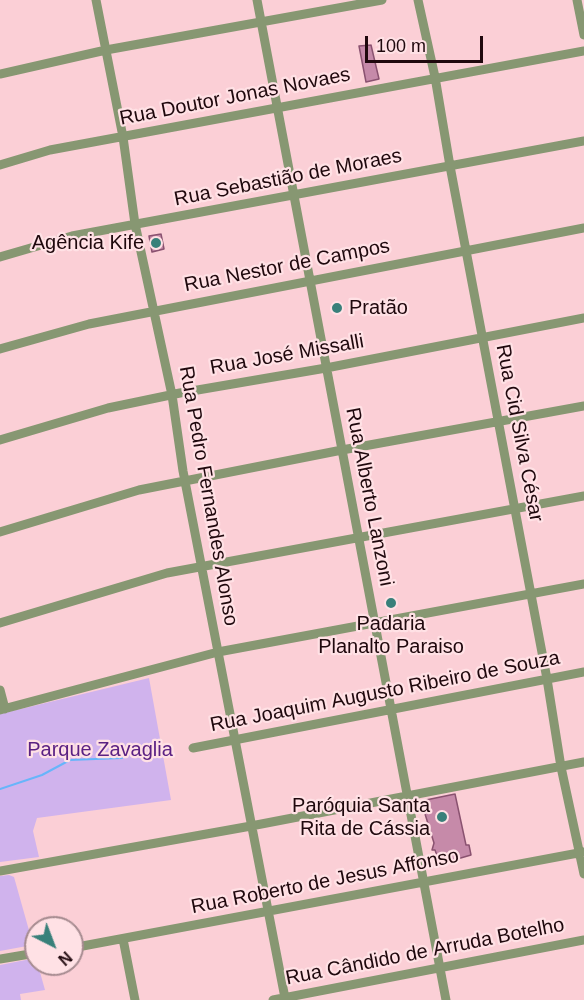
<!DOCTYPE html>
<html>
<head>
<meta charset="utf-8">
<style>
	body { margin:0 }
	#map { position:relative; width:584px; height:1000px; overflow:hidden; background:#fbcfd6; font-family:Helvetica,sans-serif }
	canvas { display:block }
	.north { position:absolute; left:24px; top:916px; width:60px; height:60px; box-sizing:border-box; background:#ffe1e5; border:2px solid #a58a8f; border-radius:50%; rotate:138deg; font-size:16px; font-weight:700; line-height:24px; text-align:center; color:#1f080d }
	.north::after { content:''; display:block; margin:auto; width:21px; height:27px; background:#39807a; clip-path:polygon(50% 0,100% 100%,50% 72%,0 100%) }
	.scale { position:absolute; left:365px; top:36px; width:118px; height:27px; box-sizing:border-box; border:3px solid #1f080d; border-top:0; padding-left:8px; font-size:18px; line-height:21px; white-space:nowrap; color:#1f080d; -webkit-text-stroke:4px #ffe1e5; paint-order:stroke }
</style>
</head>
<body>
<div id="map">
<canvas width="584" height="1000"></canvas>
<div class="north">N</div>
<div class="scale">100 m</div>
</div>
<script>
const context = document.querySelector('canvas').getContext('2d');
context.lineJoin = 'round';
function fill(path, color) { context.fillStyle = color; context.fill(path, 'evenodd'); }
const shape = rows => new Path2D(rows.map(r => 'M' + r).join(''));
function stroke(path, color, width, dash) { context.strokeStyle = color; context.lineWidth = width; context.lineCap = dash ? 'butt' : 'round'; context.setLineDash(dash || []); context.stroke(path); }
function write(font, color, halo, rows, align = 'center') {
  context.font = font + ' Helvetica,sans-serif'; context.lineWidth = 4.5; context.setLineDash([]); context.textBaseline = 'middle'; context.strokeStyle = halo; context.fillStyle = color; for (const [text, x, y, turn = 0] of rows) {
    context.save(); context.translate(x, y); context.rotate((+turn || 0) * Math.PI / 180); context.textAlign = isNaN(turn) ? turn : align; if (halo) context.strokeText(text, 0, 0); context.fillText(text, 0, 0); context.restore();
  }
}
fill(shape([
	[149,678,171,800,37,818,33,831,39,857,0,862,0,714],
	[9,875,14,877,32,941,27,946,0,951,0,876],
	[36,958,45,990,20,994,21,1000,0,1000,0,965]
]), '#d0b3ed');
stroke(shape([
	[0,789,42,775,70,760,122,758]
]), '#67b5fa', 2);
const building = shape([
	[371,45,379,79,366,82,359,46,371,45],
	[161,234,164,249,152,252,149,236,161,234],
	[455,794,466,845,469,845,471,855,440,864,435,850,432,850,434,843,421,801,455,794]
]);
fill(building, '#c68aa9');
stroke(building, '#8a5270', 1.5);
stroke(shape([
	[96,0,123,137,135,224,172,395,183,471,285,998],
	[257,0,446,1000],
	[418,0,435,77,450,166,547,679,561,767,584,874],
	[577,0,584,35],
	[0,74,106,50,382,0],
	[0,165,50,150,584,51],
	[0,257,72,236,584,141],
	[0,349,89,324,584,228],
	[0,440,108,408,180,393,326,368,584,318],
	[0,532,139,490,342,450,584,406],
	[0,623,167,573,584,496],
	[0,690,5,709],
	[0,710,218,652,584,584],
	[193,748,584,672],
	[0,871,251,826,584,762],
	[123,939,135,1000],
	[72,948,584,852],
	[0,959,36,953],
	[273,1000,584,940]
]), '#879772', 9);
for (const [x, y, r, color] of [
	[156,243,6,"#39807a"],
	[337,308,6,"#39807a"],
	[391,603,6,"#39807a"],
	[442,817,6,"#39807a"]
]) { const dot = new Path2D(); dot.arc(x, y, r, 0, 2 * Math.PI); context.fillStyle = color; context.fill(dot); stroke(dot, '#ffe1e5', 2); }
write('20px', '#1f080d', '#ffe1e5', [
	["Rua Doutor Jonas Novaes",235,97,-11],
	["Rua Sebastião de Moraes",288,178,-11],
	["Rua Nestor de Campos",287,266,-11],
	["Rua José Missalli",287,355,-10],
	["Rua Cid Silva César",519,433,79],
	["Rua Pedro Fernandes Alonso",208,496,80],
	["Rua Alberto Lanzoni",369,497,79],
	["Rua Joaquim Augusto Ribeiro de Souza",385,692,-11],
	["Rua Roberto de Jesus Affonso",325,882,-11],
	["Rua Cândido de Arruda Botelho",425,952,-11]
]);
write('20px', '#1f080d', '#ffe1e5', [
	["Agência Kife",144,243],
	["Pratão",349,308,"left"],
	["Padaria",391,624,"center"],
	["Planalto Paraiso",391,647,"center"],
	["Paróquia Santa",430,806],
	["Rita de Cássia",430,829]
], 'right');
write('20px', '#5b2183', '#ffe1e5', [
	["Parque Zavaglia",100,750]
]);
</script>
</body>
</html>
